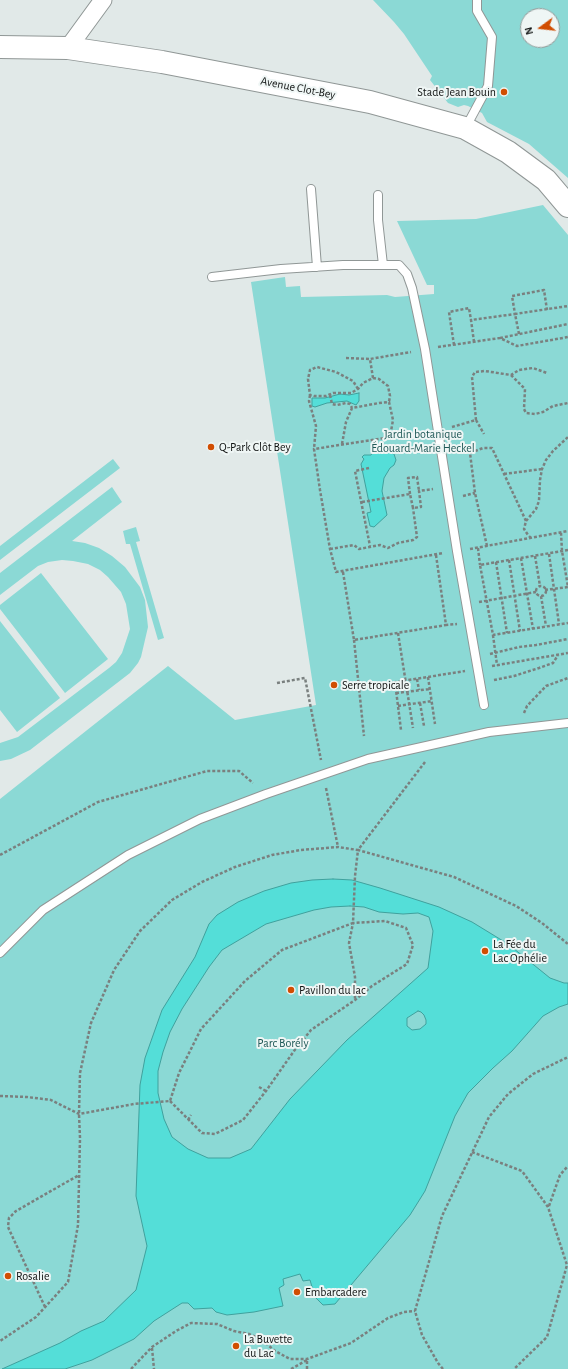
<!DOCTYPE html>
<html>
<head>
<meta charset="utf-8">
<style>
	body { margin:0 }
	#map { position:relative; width:568px; height:1369px; overflow:hidden; background:#e1e9e8; font-family:"Alegreya Sans",sans-serif }
	canvas { display:block }
	.north { position:absolute; left:520px; top:8px; width:40px; height:40px; box-sizing:border-box; background:#eff6f5; border:1px solid #969b9a; border-radius:50%; rotate:255deg; font-size:11px; font-weight:700; line-height:16px; text-align:center; color:#101312 }
	.north::after { content:''; display:block; margin:auto; width:14px; height:18px; background:#d14d01; clip-path:polygon(50% 0,100% 100%,50% 72%,0 100%) }
</style>
</head>
<body>
<div id="map">
<canvas width="568" height="1369"></canvas>
<div class="north">N</div>
</div>
<script>
const context = document.querySelector('canvas').getContext('2d');
context.lineJoin = 'round';
function fill(path, color) { context.fillStyle = color; context.fill(path, 'evenodd'); }
const shape = rows => new Path2D(rows.map(r => 'M' + r).join(''));
function stroke(path, color, width, dash) { context.strokeStyle = color; context.lineWidth = width; context.lineCap = dash ? 'butt' : 'round'; context.setLineDash(dash || []); context.stroke(path); }
function write(font, color, halo, rows, align = 'center') {
  context.font = font + ' "Alegreya Sans",sans-serif'; context.lineWidth = 4; context.setLineDash([]); context.textBaseline = 'middle'; context.strokeStyle = halo; context.fillStyle = color; for (const [text, x, y, turn = 0] of rows) {
    context.save(); context.translate(x, y); context.rotate((+turn || 0) * Math.PI / 180); context.textAlign = isNaN(turn) ? turn : align; if (halo) context.strokeText(text, 0, 0); context.fillText(text, 0, 0); context.restore();
  }
}
fill(shape([
	[373,0,568,0,568,178,529,144,487,122,482,113,468,106,464,105,458,107,448,103,430,80,432,76,404,34,394,22],
	[528,16,552,16,552,40,528,40],
	[543,205,568,235,568,1369,0,1369,0,799,168,666,235,720,316,705,251,282,285,277,286,287,300,286,301,297,387,295,395,297,434,294,434,285,427,285,397,221,476,219],
	[113,459,120,468,0,560,0,546],
	[112,487,122,502,72,541,85,543,99,548,112,556,125,567,140,587,145,600,148,627,141,657,138,663,130,673,30,750,11,759,0,761,0,743,18,737,109,668,116,662,122,653,130,629,126,604,121,592,108,577,100,570,88,564,73,561,62,560,48,562,38,566,0,595,0,573],
	[136,527,140,541,136,542,164,638,158,640,130,544,126,544,123,531],
	[41,573,108,659,65,693,0,609,0,605],
	[0,621,60,698,17,732,0,710]
]), '#8bd9d5');
const water = shape([
	[359,393,359,401,356,405,347,401,327,403,315,407,312,406,312,398,325,398,340,394,349,395,359,393],
	[375,449,383,449,389,451,394,454,396,460,394,465,390,468,384,478,382,491,387,515,374,527,370,526,367,513,371,512,361,464,364,459,362,457,364,455,371,455,375,449],
	[333,879,352,880,380,888,439,907,472,922,508,944,550,978,564,983,568,983,568,1004,559,1007,543,1016,512,1051,493,1068,468,1093,455,1116,425,1191,410,1215,335,1304,323,1305,315,1297,310,1280,303,1281,300,1274,283,1279,284,1285,279,1288,283,1306,254,1312,227,1315,216,1312,212,1308,194,1309,188,1303,182,1303,154,1321,134,1339,92,1360,65,1369,2,1369,60,1343,81,1331,104,1321,136,1290,147,1246,136,1196,140,1085,145,1058,162,1010,195,957,209,924,217,915,238,902,264,891,291,883,312,880,333,879],
	[350,906,364,907,379,912,403,914,418,913,429,917,433,931,428,968,347,1040,290,1099,251,1149,230,1158,208,1158,188,1149,172,1137,164,1119,158,1093,158,1071,163,1052,170,1032,182,1009,209,967,222,950,266,924,314,910,331,907,350,906],
	[418,1011,421,1012,424,1015,426,1020,426,1024,420,1029,412,1030,407,1026,407,1018,418,1011]
]);
fill(water, '#54ded8');
stroke(water, '#40a19d', 1);
const lane = shape([
	[466,127,488,86,492,37,477,11,477,0],
	[311,189,317,267],
	[378,195,378,220,383,265],
	[212,277,281,269,343,265,399,265,407,274,412,288,425,349,457,551,484,705],
	[0,953,43,910,128,855,200,819,266,794,368,759,489,732,568,723]
]);
const street = shape([
	[68,48,103,0]
]);
const secondary = shape([
	[0,47,68,48,162,62,370,102,465,128,508,152,546,180,568,206]
]);
stroke(lane, '#909796', 10);
stroke(street, '#909796', 19);
stroke(secondary, '#909796', 24);
stroke(shape([
	[519,334,515,314,568,306],
	[500,338,568,324],
	[474,342,471,320,515,314,512,296,544,290,547,310],
	[454,345,449,312,469,308,471,320],
	[438,347,500,338,517,346,568,337],
	[346,358,370,359],
	[511,375,525,389,524,409,526,413,535,414,543,412,553,406,568,403],
	[373,378,379,379,388,386,390,396,389,402],
	[358,389,353,381,336,372,317,367,310,370,308,379,310,395,314,396,326,396,333,393,351,393,358,389,363,383,373,378,370,359,411,352],
	[310,395,309,401,316,426,314,449],
	[330,395,332,404,337,405,346,403,350,404,352,408],
	[476,420,484,434],
	[452,427,476,420,472,377,475,372,485,371,511,375,519,370,533,368,547,373],
	[423,432,314,449,320,490,330,549,336,572,443,553],
	[342,444,346,422,352,408,379,403,389,402,393,420,390,437],
	[369,468,355,471,370,546],
	[504,474,542,469],
	[410,494,408,478,417,477,419,491],
	[463,496,475,493],
	[362,502,410,494,413,508,421,507,419,491,433,489],
	[526,521,536,509,539,501,540,480,542,469,546,460,553,451,568,437],
	[487,546,475,493,470,453,483,448,492,448,526,521,524,529,528,535,532,539],
	[478,548,480,565],
	[330,549,354,545,359,549,380,545,388,548,398,543,413,540,417,537,413,508],
	[470,549,568,531],
	[568,550,480,565,493,635,568,623],
	[549,554,559,624],
	[436,555,446,625,457,624],
	[535,556,540,586],
	[521,558,533,629],
	[509,560,520,631],
	[496,562,507,633],
	[343,572,354,640,446,625],
	'536 591a5 5 0 1 1 10 0a5 5 0 1 1-10 0Z',
	[545,590,568,587,562,551,561,533],
	[541,596,546,626],
	[479,602,536,592],
	[398,633,413,728],
	[493,635,497,665],
	[354,640,364,736],
	[490,654,519,647,536,645,568,639],
	[492,666,568,653],
	[428,677,435,724],
	[417,679,419,690],
	[494,680,514,676,539,668,553,663,558,655],
	[395,682,401,730],
	[277,683,305,678,321,760],
	[359,688,465,671],
	[396,693,430,689],
	[420,703,424,726],
	[398,706,432,701],
	[524,713,527,706,546,686,568,678],
	[425,762,358,850,454,877,516,906,542,923,568,944],
	[326,788,338,847],
	[0,855,98,802,207,771,239,771,253,783],
	[259,1087,266,1091],
	[0,1096,27,1097,51,1100,79,1114,134,1104,170,1101,179,1073,201,1029,245,981,282,950,353,923,355,876,358,850,338,847,301,850,272,855,235,867,202,882,172,900,140,931,114,970,91,1023,80,1073,79,1114,80,1138,78,1225,68,1282,36,1317,0,1341],
	[170,1101,202,1133,215,1134,243,1120,266,1091,294,1051,311,1030,355,1000,372,986,407,964,413,945,406,928,385,921,353,923,349,943,355,977,355,1000],
	[188,1120,191,1115],
	[472,1152,522,1171,548,1207,567,1265,547,1337,514,1369],
	[549,1206,560,1175,568,1166],
	[45,1307,8,1227,9,1218,16,1211,79,1175],
	[152,1348,154,1369],
	[131,1369,152,1347,176,1331,191,1323,217,1324,234,1331,249,1334,261,1339,275,1351,290,1359,307,1359,351,1343,388,1318,404,1312,415,1311],
	[291,1369,307,1360],
	[307,1369,307,1360],
	[443,1369,438,1363,422,1335,415,1311,442,1216,489,1117,508,1094,533,1074,568,1057]
]), '#7a807f', 2.5, [3, 2]);
stroke(lane, '#fff', 8);
stroke(street, '#fff', 17);
stroke(secondary, '#fff', 22);
for (const [x, y, r, color] of [
	[504,92,4,"#d14d01"],
	[211,447,4,"#d14d01"],
	[334,685,4,"#d14d01"],
	[485,951,4,"#d14d01"],
	[291,990,4,"#d14d01"],
	[8,1276,4,"#d14d01"],
	[297,1292,4,"#d14d01"],
	[236,1346,4,"#d14d01"]
]) { const dot = new Path2D(); dot.arc(x, y, r, 0, 2 * Math.PI); context.fillStyle = color; context.fill(dot); stroke(dot, '#eff6f5', 1.5); }
write('12px', '#101312', '#eff6f5', [
	["Avenue Clot-Bey",298,88,11]
]);
write('12px', '#101312', '#eff6f5', [
	["Stade Jean Bouin",496,92,"right"],
	["Q-Park Clôt Bey",219,447],
	["Serre tropicale",342,685],
	["La Fée du",493,944],
	["Lac Ophélie",493,958],
	["Pavillon du lac",299,990],
	["Rosalie",16,1276],
	["Embarcadere",305,1292],
	["La Buvette",244,1339],
	["du Lac",244,1353]
], 'left');
write('12px', '#1e5856', '#eff6f5', [
	["Jardin botanique",423,434],
	["Édouard-Marie Heckel",423,448],
	["Parc Borély",283,1043]
]);
</script>
</body>
</html>
